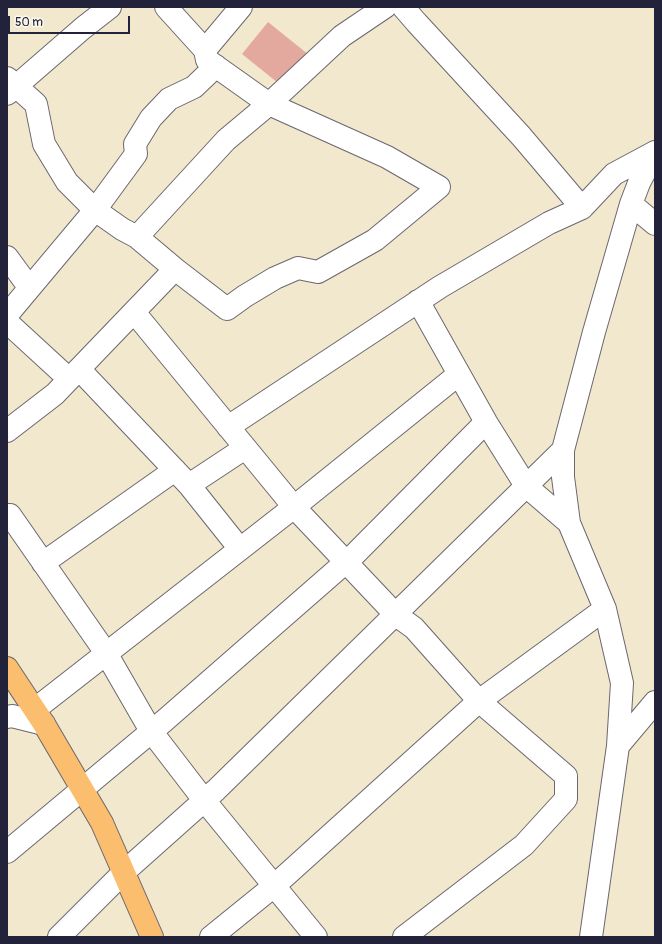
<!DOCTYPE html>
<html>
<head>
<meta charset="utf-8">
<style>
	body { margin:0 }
	#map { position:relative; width:662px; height:944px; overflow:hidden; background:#f2e8ce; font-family:Pangolin,sans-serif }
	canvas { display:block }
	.frame { position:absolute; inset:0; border:8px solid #22223b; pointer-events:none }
	.scale { position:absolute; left:8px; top:16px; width:122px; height:18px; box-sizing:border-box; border:2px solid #22223b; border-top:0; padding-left:5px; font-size:12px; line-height:14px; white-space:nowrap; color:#22223b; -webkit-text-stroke:3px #fbf7ec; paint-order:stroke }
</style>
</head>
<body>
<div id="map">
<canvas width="662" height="944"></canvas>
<div class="frame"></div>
<div class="scale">50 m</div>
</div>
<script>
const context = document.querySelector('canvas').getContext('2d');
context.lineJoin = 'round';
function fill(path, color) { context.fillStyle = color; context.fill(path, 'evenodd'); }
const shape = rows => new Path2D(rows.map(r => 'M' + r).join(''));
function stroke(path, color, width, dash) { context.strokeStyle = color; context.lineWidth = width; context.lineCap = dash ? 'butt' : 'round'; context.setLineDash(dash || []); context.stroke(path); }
fill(shape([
	[268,22,309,55,283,87,242,54]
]), '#e4a99e');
const minor = shape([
	[166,7,205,50,207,60,269,104,387,157,439,187,375,240,318,272,298,268,275,278,245,296,227,309,175,269],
	[403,7,416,22,521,136,582,208],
	[205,50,241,7],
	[7,78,36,104,44,144,67,182,95,210,122,229,137,237],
	[7,94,83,28,110,7],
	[631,204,655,224],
	[7,257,29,287],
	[418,301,486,422,526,486,569,523],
	[134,312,294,507,396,615,414,628,479,701,566,776,566,799,524,845,404,937],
	[7,315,95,210,136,154,135,144,151,118,169,99,194,87,216,66],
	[7,322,69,379],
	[79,369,189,485,240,549],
	[228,427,440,287,549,223,582,208,614,174,655,152],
	[7,431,55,394,175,269,137,237,226,140,269,104,342,36,385,7],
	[189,485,245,448],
	[7,515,10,515,106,653,151,731,204,800,316,937],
	[43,563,175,470],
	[34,710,294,507,459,374],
	[7,717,12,716,44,724],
	[618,746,655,702],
	[7,852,164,721,355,554,486,422],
	[59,937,124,872,216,790,563,450],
	[211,937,274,886,479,701,605,609],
	[591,937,618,746,622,683,605,609,569,523,563,477,563,450,594,332,631,204,639,183,655,152]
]);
const major = shape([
	[7,668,44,724,102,823,152,937]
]);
stroke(minor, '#6b676e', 24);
stroke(major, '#6b676e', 24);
stroke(minor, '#fff', 22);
stroke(major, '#fbbe6e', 22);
</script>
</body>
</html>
